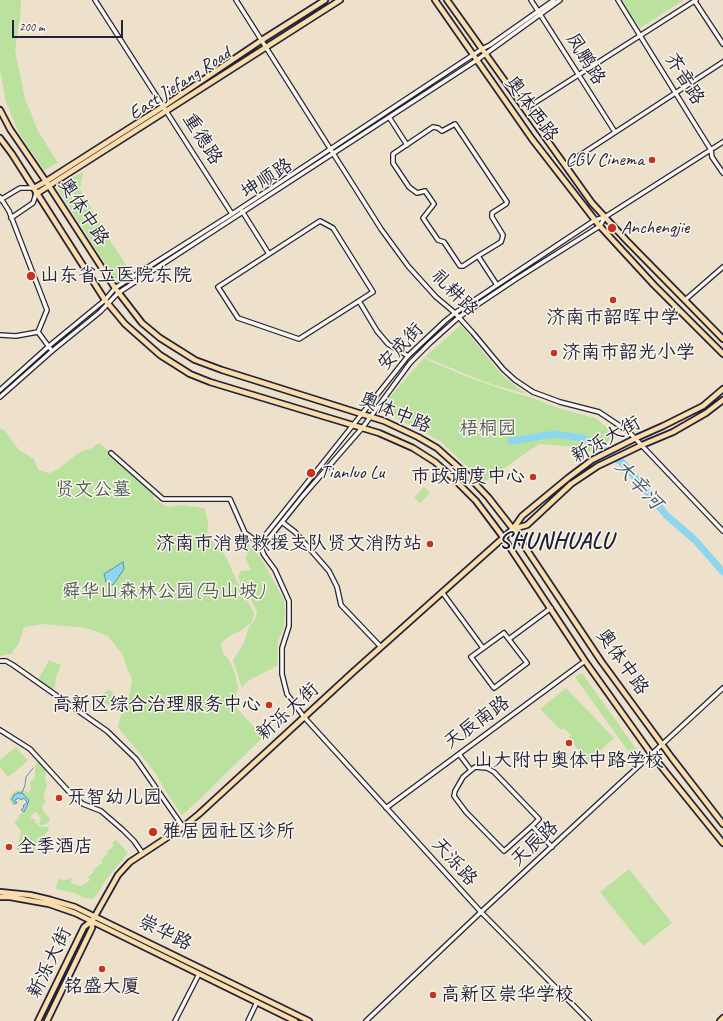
<!DOCTYPE html>
<html>
<head>
<meta charset="utf-8">
<style>
	body { margin:0 }
	#map { position:relative; width:723px; height:1021px; overflow:hidden; background:#ede1cc; font-family:Caveat,sans-serif }
	canvas { display:block }
	.scale { position:absolute; left:12px; top:20px; width:111px; height:18px; box-sizing:border-box; border:2px solid #22223b; border-top:0; padding-left:5px; font-size:12px; line-height:14px; white-space:nowrap; color:#22223b; -webkit-text-stroke:3px #fbf7ec; paint-order:stroke }
</style>
</head>
<body>
<div id="map">
<canvas width="723" height="1021"></canvas>
<div class="scale">200 m</div>
</div>
<script>
const context = document.querySelector('canvas').getContext('2d');
context.lineJoin = 'round';
function fill(path, color) { context.fillStyle = color; context.fill(path, 'evenodd'); }
const shape = rows => new Path2D(rows.map(r => 'M' + r).join(''));
function stroke(path, color, width, dash) { context.strokeStyle = color; context.lineWidth = width; context.lineCap = dash ? 'butt' : 'round'; context.setLineDash(dash || []); context.stroke(path); }
function write(font, color, halo, rows, align = 'center') {
  context.font = font + ' Caveat,"LXGW WenKai TC",sans-serif'; context.lineWidth = 3; context.setLineDash([]); context.textBaseline = 'middle'; context.strokeStyle = halo; context.fillStyle = color; for (const [text, x, y, turn = 0] of rows) {
    context.save(); context.translate(x, y); context.rotate((+turn || 0) * Math.PI / 180); context.textAlign = isNaN(turn) ? turn : align; if (halo) context.strokeText(text, 0, 0); context.fillText(text, 0, 0); context.restore();
  }
}
fill(shape([
	[0,0,21,0,20,18,15,51,25,99,38,131,58,163,44,170,19,133,6,102,0,70],
	[621,0,684,0,640,28],
	[83,172,80,189,111,242,135,278,121,289,58,189,71,178],
	[461,325,502,375,526,394,494,385,465,374,425,357],
	[424,358,465,376,505,390,535,399,561,409,595,418,618,436,584,455,575,447,539,444,484,482,440,441,383,411,383,405],
	[0,428,5,431,19,450,34,459,38,470,50,473,58,469,77,454,82,451,92,448,99,443,128,467,156,493,153,499,168,507,182,505,204,508,208,521,207,536,224,553,236,579,254,613,252,622,242,630,231,635,221,643,223,653,229,660,235,673,238,687,233,704,263,737,199,800,182,815,168,795,156,774,118,727,120,717,128,702,132,680,122,654,108,636,86,628,44,624,24,627,19,643,11,654,0,656],
	[424,487,430,493,420,503,414,498],
	[245,540,262,560,284,600,285,614,284,627,278,641,277,666,253,678,244,684,242,688,233,660,243,645,249,627,255,620,257,611,249,596,241,585,238,576,241,571,251,570,245,557,248,555,240,544],
	[49,660,61,665,56,677,55,686,52,690,38,680],
	[582,673,639,753,633,758,575,677],
	[566,688,614,738,589,761,568,738,571,735,564,728,561,730,540,709],
	[108,689,120,698,112,708,99,699],
	[16,747,28,761,8,777,0,767,0,760],
	[40,760,46,766,45,779,47,786,44,793,44,799,46,801,42,806,43,810,50,819,47,824,40,825,39,823,41,819,37,812,34,813,30,818,35,820,35,823,37,823,39,826,48,827,49,830,39,841,39,846,33,854,20,853,17,849,21,831,14,822,19,818,18,816,26,810,29,800,22,793,14,795,12,799,15,804,13,806,9,799,15,791,23,790,27,793,31,789,30,782,35,778,35,765],
	[116,840,128,853,105,881,96,896,91,899,84,898,75,893,56,889,58,879,65,880,72,877,71,883,80,886,85,884,90,880,88,877,94,872,93,870,103,862,101,860,108,854,107,851,114,846,112,843],
	[629,869,672,923,643,946,600,892]
]), '#bae19d');
const water = shape([
	[123,562,124,569,113,585,106,582,104,574,123,562],
	[18,793,22,793,29,800,27,806,24,812,21,810,24,807,23,806,27,802,24,798,21,800,19,798,15,800,17,803,15,804,12,799,14,795,18,793]
]);
fill(water, '#8ed6f0');
stroke(water, '#638ea8', 1);
stroke(shape([
	[22,793,25,785,26,777,33,768],
	[28,853,31,840]
]), '#638ea8', 1);
stroke(shape([
	[511,441,555,434,582,438,598,446,624,464,667,516,695,540,723,572]
]), '#8ed6f0', 7);
const minor = shape([
	[95,0,232,214],
	[236,0,381,229,408,266,436,297,455,313,473,333,503,369,515,380,533,392,560,402,599,412,629,432,723,531],
	[531,0,615,132],
	[618,0,691,118,711,150,712,157,723,173],
	[694,0,723,44],
	[525,109,696,0],
	[389,117,407,145],
	[565,165,723,62],
	[0,197,9,211,47,310,38,332,52,351],
	[0,200,20,188,34,188],
	[242,211,269,254,320,221,333,228,373,292,359,301,377,331,388,344,408,356],
	[11,218,33,203,36,194],
	[269,254,218,287,238,318,299,339,359,301],
	[478,256,501,242,502,239,503,235,492,217,492,213,506,204,507,202,455,124,442,131,438,128,433,127,393,154,393,163,409,187,417,193,425,191,434,204,423,218,438,240,444,242,460,266,463,266,478,256,497,285],
	[685,300,723,267],
	[0,335,16,336,38,332],
	[0,390,49,346,105,300,115,288,232,214,482,49,490,45,554,0],
	[0,397,52,351,100,312,118,293,477,60,560,0],
	[111,453,163,499,230,499,245,533,259,543,264,555,275,570,289,601,289,626,282,648,282,674,287,694,304,717,481,912,589,1021],
	[282,522,295,532,329,571,337,587,341,605,381,647],
	[259,543,408,356,445,321,455,313,595,220,605,217,723,142],
	[261,548,302,497,363,427,410,363,430,343,459,317,516,279,600,226,605,217],
	[442,592,483,648],
	[504,633,527,663,494,688,471,657,504,633],
	[509,639,551,608],
	[0,661,6,661,13,665,107,731,136,759,183,827],
	[0,730,30,749,72,795,83,804,101,811,123,830,134,841,143,854],
	[459,754,471,770],
	[386,808,585,661],
	[532,826,504,851,466,812,454,796,455,791,463,777,475,767,487,768,494,772,539,819,532,826,552,847],
	[175,1021,199,974],
	[248,1021,257,1002],
	[366,1021,481,912,723,688]
]);
const major = shape([
	[435,0,532,139,598,224,654,285,723,354],
	[447,0,592,203,626,240,723,339],
	[0,110,10,129,49,186,115,288,142,323,160,338,195,360,222,370,384,421,418,437,437,448,466,474,488,497,513,529,601,661,672,758,723,824],
	[0,138,12,154,105,300,125,324,160,355,190,374,210,382,379,433,413,448,435,462,454,479,476,501,503,537,585,661,652,755,723,843],
	[34,188,45,182,164,106,262,40,325,0],
	[36,194,340,0],
	[513,529,527,525,571,484,598,466,642,445,673,432,706,413,723,400],
	[0,892,30,895,51,900,75,907,309,1021],
	[0,897,10,897,49,904,75,913,295,1021],
	[38,1021,84,927,92,921],
	[47,1021,92,928,92,921,95,916,118,875,130,862,183,827,199,814,352,673,513,529,522,516,568,478,592,460,636,438,663,426,703,406,723,389],
	[720,1021,723,1018]
]);
stroke(minor, '#22223b', 6);
stroke(major, '#22223b', 8);
stroke(minor, '#fbf7ec', 3.5);
stroke(major, '#faddab', 4.5);
for (const [x, y, r, color] of [
	[652,160,4,"#c8321e"],
	[612,228,5,"#c8321e"],
	[31,276,5,"#c8321e"],
	[613,300,4,"#c8321e"],
	[554,353,4,"#c8321e"],
	[311,473,5,"#c8321e"],
	[533,477,4,"#c8321e"],
	[430,544,4,"#c8321e"],
	[269,705,4,"#c8321e"],
	[569,743,4,"#c8321e"],
	[59,798,4,"#c8321e"],
	[153,832,5,"#c8321e"],
	[9,847,4,"#c8321e"],
	[102,969,4,"#c8321e"],
	[433,995,4,"#c8321e"]
]) { const dot = new Path2D(); dot.arc(x, y, r, 0, 2 * Math.PI); context.fillStyle = color; context.fill(dot); stroke(dot, '#fbf7ec', 1.5); }
write('19px', '#22223b', '#fbf7ec', [
	["凤鹏路",585,59,58],
	["齐音路",684,79,58],
	["East Jiefang Road",180,84,-33],
	["奥体西路",531,109,54],
	["重德路",202,139,58],
	["坤顺路",267,179,-33],
	["奥体中路",83,212,57],
	["礼耕路",454,293,45],
	["安成街",401,347,-47],
	["奥体中路",395,413,23],
	["新泺大街",606,440,-29],
	["奥体中路",622,662,55],
	["新泺大街",288,712,-42],
	["天辰南路",477,723,-36],
	["天辰路",535,844,-43],
	["天泺路",454,862,48],
	["崇华路",165,933,26],
	["新泺大街",50,963,-64]
]);
write('19px', '#22223b', '#fbf7ec', [
	["CGV Cinema",644,160,"right"],
	["Anchengjie",621,228],
	["山东省立医院东院",40,276],
	["济南市韶晖中学",613,318,"center"],
	["济南市韶光小学",562,353],
	["Tianluo Lu",320,473],
	["市政调度中心",525,477,"right"],
	["济南市消费救援支队贤文消防站",422,544,"right"],
	["高新区综合治理服务中心",261,705,"right"],
	["山大附中奥体中路学校",569,761,"center"],
	["开智幼儿园",67,798],
	["雅居园社区诊所",162,832],
	["全季酒店",17,847],
	["铭盛大厦",102,987,"center"],
	["高新区崇华学校",441,995]
], 'left');
write('19px', '#505b58', '#fbf7ec', [
	["梧桐园",488,429],
	["贤文公墓",93,490],
	["舜华山森林公园(马山坡)",163,592]
]);
write('italic 20px', '#425871', '#fbf7ec', [
	["大辛河",638,485,47]
]);
context.letterSpacing = '1px';
write('bold 23px', '#22223b', '#fbf7ec', [
	["SHUNHUALU",556,542]
]);
context.letterSpacing = '0px';
</script>
</body>
</html>
